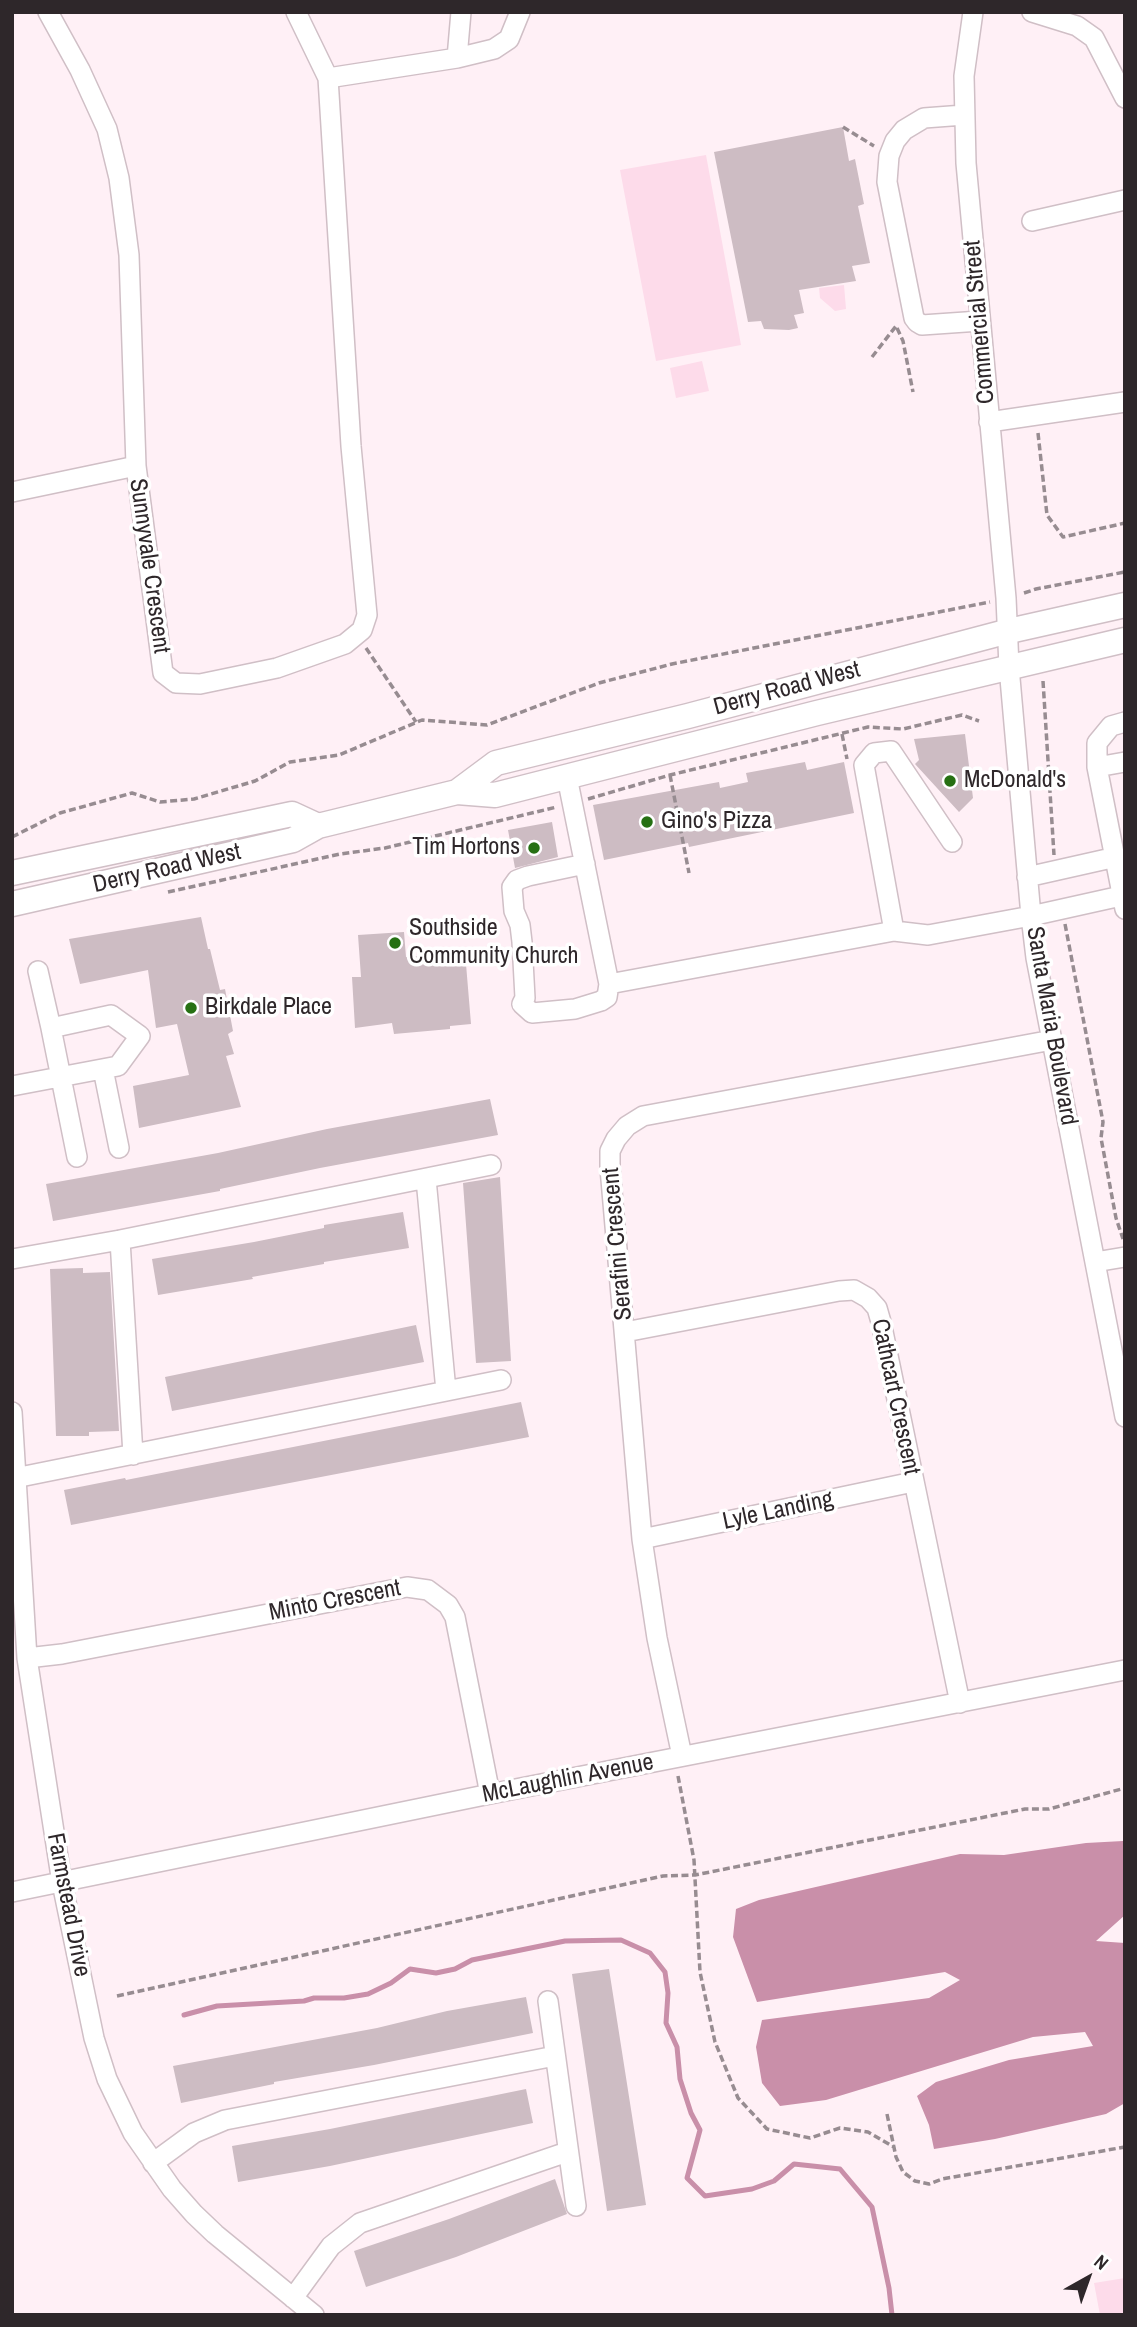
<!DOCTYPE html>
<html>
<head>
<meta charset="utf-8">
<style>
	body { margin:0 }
	#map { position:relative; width:1137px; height:2327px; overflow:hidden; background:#fff0f6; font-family:"Archivo Narrow",sans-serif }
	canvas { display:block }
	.frame { position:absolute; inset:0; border:14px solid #2e272a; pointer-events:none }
	.north { position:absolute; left:1053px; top:2243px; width:70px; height:70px; -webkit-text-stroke:5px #fff; paint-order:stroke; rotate:40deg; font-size:19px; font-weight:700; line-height:28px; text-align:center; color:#2e272a }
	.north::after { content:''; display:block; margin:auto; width:24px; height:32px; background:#2e272a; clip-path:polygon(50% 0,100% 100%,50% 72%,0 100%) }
</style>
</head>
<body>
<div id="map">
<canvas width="1137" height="2327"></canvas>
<div class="frame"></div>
<div class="north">N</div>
</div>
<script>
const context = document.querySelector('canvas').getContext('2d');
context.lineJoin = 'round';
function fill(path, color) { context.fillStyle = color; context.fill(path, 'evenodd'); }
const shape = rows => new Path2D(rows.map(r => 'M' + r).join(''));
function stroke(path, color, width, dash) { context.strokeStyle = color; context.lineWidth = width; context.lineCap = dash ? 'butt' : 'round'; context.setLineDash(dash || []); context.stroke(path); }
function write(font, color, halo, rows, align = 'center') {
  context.font = font + ' "Archivo Narrow",sans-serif'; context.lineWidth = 7; context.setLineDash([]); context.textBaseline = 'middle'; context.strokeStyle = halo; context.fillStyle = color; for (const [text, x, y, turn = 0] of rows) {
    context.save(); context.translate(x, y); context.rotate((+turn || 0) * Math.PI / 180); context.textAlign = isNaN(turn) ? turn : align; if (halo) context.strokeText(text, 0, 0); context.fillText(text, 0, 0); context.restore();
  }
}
fill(shape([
	[706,155,741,345,656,361,620,170],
	[844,285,846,309,835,311,820,298,819,288],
	[702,361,709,391,676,398,670,368],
	[1125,2278,1125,2315,1100,2315,1094,2283]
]), '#fddbea');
fill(shape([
	[1123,1841,1125,1915,1096,1941,1125,1943,1125,2103,1106,2114,995,2139,934,2149,929,2125,917,2096,936,2082,1009,2060,1093,2046,1085,2032,1033,2037,826,2100,780,2106,762,2083,756,2047,762,2020,929,1998,960,1980,945,1972,757,2002,733,1937,736,1909,759,1900,960,1854,1004,1855,1086,1843]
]), '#c98fa9');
stroke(shape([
	[184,2015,217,2006,304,2001,314,1998,344,1998,368,1994,391,1983,410,1969,436,1973,455,1969,472,1960,565,1941,621,1940,650,1953,665,1972,668,1993,666,2023,677,2047,680,2079,691,2113,700,2130,687,2178,705,2196,752,2189,774,2181,794,2164,840,2169,872,2207,889,2288,892,2315]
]), '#c98fa9', 5);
fill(shape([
	[843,127,849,161,855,159,864,204,858,206,870,263,852,266,856,281,799,290,804,313,794,315,798,328,789,330,764,329,761,321,748,322,714,152],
	[965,734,973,798,959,812,915,764,919,760,914,739],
	[805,762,807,770,844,762,854,813,689,847,688,843,604,860,593,805,719,782,720,788,748,782,746,773],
	[552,822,558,857,515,868,508,830],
	[201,917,208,949,210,949,220,990,225,989,233,1031,228,1034,234,1054,226,1056,241,1107,139,1128,133,1086,189,1075,177,1024,156,1028,148,970,80,984,69,939],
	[404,932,406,957,452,953,466,964,471,1024,450,1026,450,1029,394,1034,392,1023,355,1028,352,977,361,977,358,935],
	[490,1099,498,1135,320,1168,220,1189,220,1191,53,1221,46,1184,218,1153,327,1129],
	[500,1177,511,1361,476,1363,463,1183],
	[403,1212,409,1248,324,1262,324,1264,252,1277,253,1279,158,1295,152,1259,254,1242,324,1228,324,1225],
	[83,1268,83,1273,110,1272,119,1431,89,1432,89,1436,56,1436,50,1269],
	[416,1325,424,1362,172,1411,165,1377],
	[521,1402,529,1437,71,1525,64,1490,125,1478,126,1480],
	[609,1969,646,2205,607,2211,572,1974],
	[526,1997,533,2033,374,2065,274,2082,274,2084,181,2103,173,2066,377,2028,447,2011],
	[526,2089,533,2123,330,2166,238,2182,232,2146,330,2129],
	[555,2179,567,2214,456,2257,366,2287,354,2251,449,2219]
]), '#cdbcc3');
const minor = shape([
	[48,12,80,70,107,129,119,178,129,255,136,466,163,673,176,683,200,684,277,668,345,644,362,630,367,615,351,446,328,78,296,12],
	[973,12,964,76,966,163,1006,598,1009,667,1031,916,1036,958,1125,1417],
	[1032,12,1077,26,1094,38,1125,98],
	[457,58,461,12],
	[328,78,457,58,494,49,509,39,520,12],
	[964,115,924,118,904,130,895,141,889,156,887,182,914,318,917,322,922,325,980,321],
	[1032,221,1125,200],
	[989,422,1125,402],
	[12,492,136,466],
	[1125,722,1111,726,1097,743,1097,767,1125,909],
	[1097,767,1125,762],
	[567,777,609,984,894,931,928,935,1031,916,1121,896],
	[585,864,528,876,517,880,512,887,514,911,520,925,522,942,525,998,522,1004,532,1013,575,1009,601,1001,607,997,609,984],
	[1027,877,1116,857],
	[894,931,864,765,874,753,891,751,952,842],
	[51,1028,77,1157],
	[103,1069,119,1148],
	[12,1086,118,1066,140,1036,111,1015,51,1028,38,971],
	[426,1179,446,1391],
	[120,1240,133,1455],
	[12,1259,120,1240,491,1165],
	[1095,1262,1125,1257],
	[625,1332,839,1291,854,1290,868,1298,877,1308,881,1322,960,1703],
	[12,1412,27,1658,62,1883,94,2038,107,2079,133,2133,172,2189,194,2214,215,2234,314,2315],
	[15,1478,501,1380],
	[642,1539,913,1482],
	[27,1658,62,1654,407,1587,428,1590,448,1605,455,1617,490,1794],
	[682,1756,657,1638,642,1539,610,1168,610,1151,616,1139,627,1126,643,1116,1052,1040],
	[12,1892,490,1794,1125,1670],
	[548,2001,576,2206],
	[153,2163,194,2133,225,2120,555,2056],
	[293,2298,331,2246,360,2223,567,2152]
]);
const major = shape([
	[457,792,496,763,688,716,1009,631,1125,605],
	[12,873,292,814,318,826],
	[12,904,293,840,318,826,457,792,495,795,817,713,1125,640]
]);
stroke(minor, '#d0bfc6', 22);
stroke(major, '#d0bfc6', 27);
stroke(shape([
	[843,127,874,146],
	[897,328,903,341,913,392],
	[872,357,896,326],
	[1038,433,1047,515,1063,537,1125,523],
	[1024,593,1036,589,1125,572],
	[366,648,416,722],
	[1043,681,1054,855],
	[842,734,847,759],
	[670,775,689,873],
	[588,799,670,775,868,727,903,729,962,715,979,721],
	[12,837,60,813,132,793,160,802,194,799,255,781,290,762,339,755,422,720,487,725,599,683,672,664,990,602],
	[168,892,340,854,385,848,557,807],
	[1065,924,1103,1122,1101,1138,1116,1218,1123,1239],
	[678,1776,694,1860,700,1972,715,2042,738,2098,767,2129,810,2138,840,2128,868,2132,894,2147],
	[117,1996,663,1876,695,1875,1025,1809,1049,1809,1125,1788],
	[887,2114,896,2157,903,2172,915,2181,929,2184,942,2179,1125,2147]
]), '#978c91', 3.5, [7, 3.5]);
stroke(minor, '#fff', 19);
stroke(major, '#fff', 24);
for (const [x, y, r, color] of [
	[950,781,7,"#267013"],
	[647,822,7,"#267013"],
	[534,848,7,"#267013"],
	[395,943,7,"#267013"],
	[191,1008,7,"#267013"]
]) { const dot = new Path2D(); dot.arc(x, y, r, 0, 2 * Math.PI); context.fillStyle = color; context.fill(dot); stroke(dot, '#fff', 2.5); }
write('24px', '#2e272a', '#fff', [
	["Commercial Street",980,322,-95],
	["Sunnyvale Crescent",149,566,82],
	["Derry Road West",787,689,-15],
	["Derry Road West",167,869,-13],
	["Santa Maria Boulevard",1051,1026,80],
	["Serafini Crescent",618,1244,-95],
	["Cathcart Crescent",895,1397,78],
	["Lyle Landing",778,1511,-12],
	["Minto Crescent",335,1601,-11],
	["McLaughlin Avenue",568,1779,-11],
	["Farmstead Drive",68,1905,79]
]);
write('24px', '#2e272a', '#fff', [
	["McDonald's",964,781],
	["Gino's Pizza",661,822],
	["Tim Hortons",520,848,"right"],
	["Southside",409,929],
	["Community Church",409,957],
	["Birkdale Place",205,1008]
], 'left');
</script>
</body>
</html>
